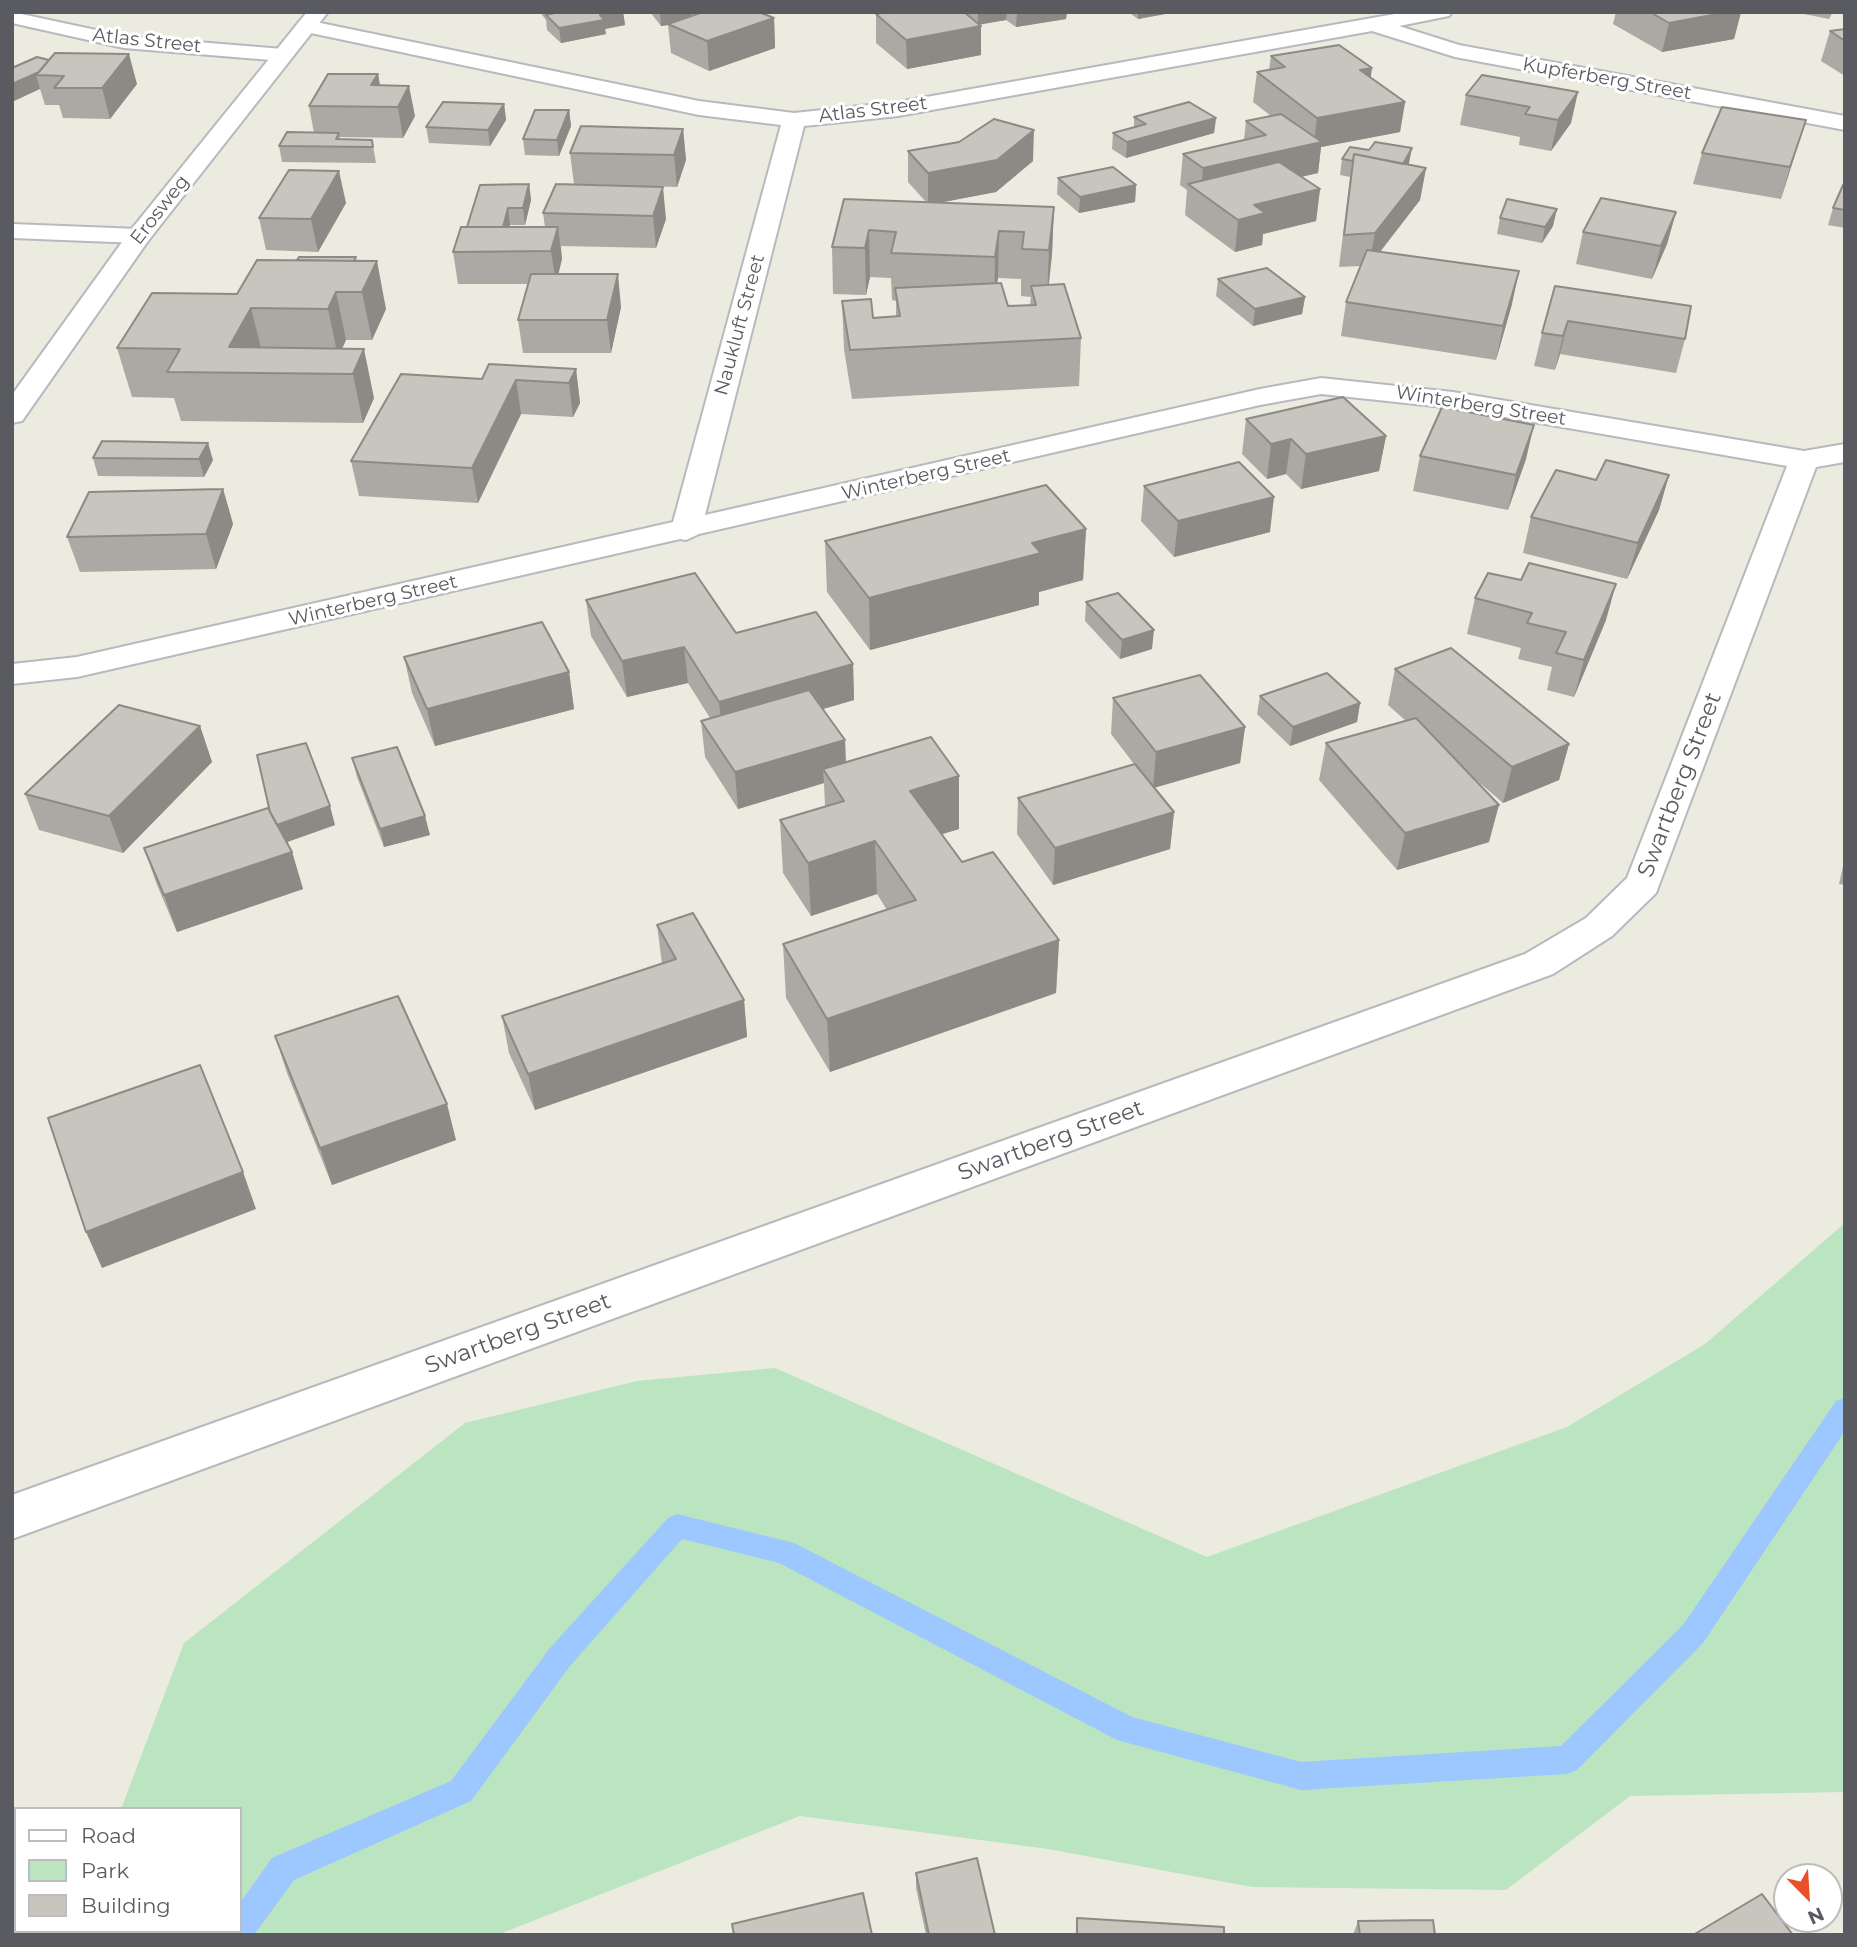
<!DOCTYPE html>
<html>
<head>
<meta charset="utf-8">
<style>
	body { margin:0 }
	#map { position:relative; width:1857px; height:1947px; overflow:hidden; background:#ecebe0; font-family:Montserrat,sans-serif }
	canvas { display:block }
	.frame { position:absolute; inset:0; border:14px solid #595b61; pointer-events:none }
	.legend { position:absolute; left:14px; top:1807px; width:228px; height:126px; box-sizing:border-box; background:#fff; border:2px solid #bdbdc0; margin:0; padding:9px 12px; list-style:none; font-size:21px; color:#595b61 }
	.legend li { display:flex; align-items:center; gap:14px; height:35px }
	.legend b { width:35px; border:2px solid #bdbdc0 }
	.north { position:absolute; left:1773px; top:1863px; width:70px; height:70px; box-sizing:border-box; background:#fff; border:2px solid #bdbdc0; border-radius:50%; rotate:156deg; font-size:19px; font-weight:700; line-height:28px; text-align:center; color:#595b61 }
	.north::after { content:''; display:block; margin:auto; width:24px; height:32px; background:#e95028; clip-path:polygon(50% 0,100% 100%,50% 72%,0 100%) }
</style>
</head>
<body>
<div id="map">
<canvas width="1857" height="1947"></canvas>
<div class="frame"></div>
<ul class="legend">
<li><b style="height:9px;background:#fff"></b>Road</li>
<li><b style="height:19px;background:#bbe4c0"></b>Park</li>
<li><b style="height:19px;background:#c7c5bd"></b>Building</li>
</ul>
<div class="north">N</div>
</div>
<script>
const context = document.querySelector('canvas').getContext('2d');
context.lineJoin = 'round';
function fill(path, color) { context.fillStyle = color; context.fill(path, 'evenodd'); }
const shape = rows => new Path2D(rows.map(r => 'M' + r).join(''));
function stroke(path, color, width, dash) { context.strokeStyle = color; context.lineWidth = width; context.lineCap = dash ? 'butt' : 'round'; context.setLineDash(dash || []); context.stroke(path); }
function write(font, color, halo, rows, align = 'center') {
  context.font = font + ' Montserrat,sans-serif'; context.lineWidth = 6; context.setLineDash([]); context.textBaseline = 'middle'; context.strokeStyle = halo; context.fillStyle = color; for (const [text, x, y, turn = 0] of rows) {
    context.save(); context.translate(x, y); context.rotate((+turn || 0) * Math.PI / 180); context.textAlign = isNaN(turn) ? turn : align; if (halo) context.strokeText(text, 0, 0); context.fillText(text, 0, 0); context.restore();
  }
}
fill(shape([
	[1845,1223,1845,1792,1630,1796,1506,1890,1252,1887,1048,1849,800,1816,497,1935,73,1935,74,1931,240,1931,240,1809,121,1809,184,1643,465,1423,637,1381,775,1368,1207,1557,1567,1427,1705,1344]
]), '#bbe4c0');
fill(shape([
	[1845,1398,1845,1431,1703,1643,1577,1770,1567,1774,1301,1790,1117,1740,779,1563,682,1539,570,1666,471,1801,294,1880,254,1935,227,1935,226,1931,240,1931,240,1903,272,1858,451,1781,550,1648,668,1518,677,1514,794,1543,1132,1717,1301,1762,1561,1746,1683,1625,1836,1401,1845,1398]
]), '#9cc7ff');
const minor = shape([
	[12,12,124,36,283,49,294,55,283,61,124,48,12,23,12,12],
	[1406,12,1452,12,1449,16,1399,26,1459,45,1845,116,1845,130,1455,57,1372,31,898,116,804,126,705,515,1260,389,1321,378,1453,392,1804,451,1845,444,1845,462,1816,467,1656,893,1612,936,1553,974,12,1539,12,1495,1525,954,1586,918,1627,878,1787,466,1453,408,1321,394,1260,405,699,534,686,540,680,539,77,677,12,684,12,664,77,657,673,522,781,125,699,115,306,32,296,26,299,22,306,20,699,101,794,113,898,102,1406,12],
	[12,224,139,229,148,231,151,236,148,241,139,243,12,238,12,224]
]);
const tertiary = shape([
	[307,12,328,12,148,241,22,421,12,423,12,395,130,231,307,12]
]);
stroke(minor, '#b8b9bf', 4);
stroke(tertiary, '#b8b9bf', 4);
fill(minor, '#fff');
fill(tertiary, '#fff');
fill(shape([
	[165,12,230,12,228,14],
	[540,12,623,12,625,25,605,29,606,34,561,43,547,30,546,20],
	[650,12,692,12,692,16,696,14,694,12,764,12,764,14,774,18,775,48,709,71,671,53,668,25,661,26],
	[886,12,1067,12,1066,19,1016,27,1006,20,979,24,981,55,907,69,876,43,876,14],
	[1128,12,1176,12,1138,19],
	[1616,12,1741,12,1734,39,1662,52,1613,24],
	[1794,12,1833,12,1829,19],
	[1845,29,1845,76,1821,61,1830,31],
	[1271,56,1371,78,1405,102,1400,132,1321,147,1318,173,1301,177,1320,189,1316,221,1263,234,1262,245,1235,252,1185,215,1187,190,1180,185,1183,154,1244,140,1246,121,1271,116,1253,102,1257,72,1269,70],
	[12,68,137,84,110,119,63,118,59,105,45,105,40,89],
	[378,74,380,86,415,116,403,138,340,137,340,140,372,140,376,163,282,162,279,146,314,133,309,106],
	[1482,75,1571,123,1551,151,1519,145,1520,137,1460,125,1466,95],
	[504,104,506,120,490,146,429,143,426,127],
	[569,110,571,126,559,156,525,155,523,139],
	[1134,117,1216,118,1214,133,1126,158,1112,149,1113,133,1134,127],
	[683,129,686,160,677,187,574,184,570,153],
	[908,151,1033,161,996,192,937,203,1054,207,1052,254,1049,285,1081,338,1079,386,852,399,844,349,842,301,873,318,896,317,896,301,892,300,891,278,870,277,866,295,833,294,832,247,926,202,908,182],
	[998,278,1021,279,1021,296,1031,297,1030,305,1008,306,997,283],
	[1796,151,1781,199,1693,184,1702,153],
	[1342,159,1409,163,1409,165,1426,168,1420,200,1380,252,1512,304,1496,360,1341,336,1346,302,1360,266,1339,267,1350,177,1340,175],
	[1058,178,1136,185,1135,202,1079,213,1057,194],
	[529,184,531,200,525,225,510,225,510,227,545,227,543,213,556,184,666,219,656,248,561,246,562,259,558,274,621,307,611,353,523,353,518,320,528,284,458,284,453,252,467,227],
	[1845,186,1845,228,1828,225,1833,208],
	[346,203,318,252,266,250,259,218],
	[1676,212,1667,244,1652,279,1576,264,1583,232],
	[1500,218,1553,226,1542,243,1497,234],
	[356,257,356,261,386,309,372,340,346,340,342,349,374,398,363,423,181,421,174,398,132,397,117,348,237,294,297,260],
	[1218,279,1305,297,1302,314,1253,326,1216,296],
	[1555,286,1685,339,1676,373,1560,354,1555,370,1534,366,1542,333],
	[576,369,580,403,573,417,521,414,478,503,359,496,351,461,482,379],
	[1246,419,1386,436,1379,471,1301,489,1286,474,1267,479,1242,454],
	[102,441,213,460,204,477,98,476,93,458],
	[1420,456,1526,459,1508,510,1413,491],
	[1669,475,1659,510,1627,579,1523,553,1531,517,1596,480],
	[1144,486,1270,532,1174,557,1141,521],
	[223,489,233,524,216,569,80,572,67,537],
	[1086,529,1083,580,1039,592,1039,605,870,650,827,592,825,541],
	[1475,598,1606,620,1574,697,1547,690,1552,667,1518,659,1521,648,1467,634],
	[586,600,736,633,853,664,854,700,823,709,845,740,846,763,959,829,941,834,962,862,1059,940,1056,993,830,1072,786,998,783,944,887,910,877,894,811,916,783,873,780,820,825,806,824,783,738,809,705,757,701,721,710,718,688,683,627,697,591,636],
	[1086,602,1152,649,1120,659,1085,621],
	[404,657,569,672,574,709,435,746,412,693],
	[1395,669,1569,744,1559,780,1503,803,1474,778,1489,842,1397,870,1319,780,1326,743,1406,721,1388,705],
	[1260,696,1360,703,1357,722,1290,746,1257,714],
	[1113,698,1245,727,1240,763,1154,788,1174,812,1170,849,1053,885,1017,834,1018,798,1134,764,1111,734],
	[200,726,212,762,123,853,39,830,25,794],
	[352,758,430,835,384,847,357,777],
	[335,825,286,842,292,852,303,889,177,932,157,885,144,848],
	[1845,857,1845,885,1839,884],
	[657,925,744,1000,747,1037,535,1110,509,1053,502,1016,662,964],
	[275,1036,456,1140,332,1185,287,1073],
	[916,1873,995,1935,926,1935,916,1888],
	[1358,1921,1435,1935,1353,1935]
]), '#aba9a3');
fill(shape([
	[614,12,623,12,625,25,605,29,606,34,561,43,559,28,600,15],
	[660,12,692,12,692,21,668,24,668,25,661,26],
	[712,12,764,12,765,21,774,18,775,48,709,71,707,41],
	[978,12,1007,12,1006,20,978,25],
	[1017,12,1067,12,1066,19,1016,27],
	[1138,12,1176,12,1138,19],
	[1728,12,1741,12,1734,39,1662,52,1669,23],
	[981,26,981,55,907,69,906,40],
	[129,54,137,84,110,119,102,88],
	[59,62,36,75,40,89,12,102,12,84],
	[1372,68,1368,98,1360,70],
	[378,74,383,104,371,85],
	[409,86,415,116,403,138,398,107],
	[1578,92,1571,123,1551,151,1558,120],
	[1405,102,1400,132,1321,147,1318,173,1208,198,1201,193,1203,168,1314,144,1317,118],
	[504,104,506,120,490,146,488,130],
	[569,110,571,126,559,156,557,140],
	[1216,118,1214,133,1126,158,1127,142],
	[1806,120,1796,151,1781,199,1790,167],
	[683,129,686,160,677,187,674,155],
	[1034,130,1033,161,996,192,928,205,928,173],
	[1412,148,1409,163,1397,185,1400,169],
	[1426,168,1420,200,1369,266,1375,233],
	[339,171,346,203,318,252,311,219],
	[529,184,531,200,525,225,523,208],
	[1136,185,1135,202,1079,213,1080,197],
	[663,187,666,219,656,248,653,216],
	[1320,189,1316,221,1263,234,1262,245,1235,252,1238,220,1254,205],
	[1054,207,1052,254,1047,297,1049,250],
	[508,208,510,225,505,247,502,230],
	[1557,209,1553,226,1542,243,1545,227],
	[1676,212,1667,244,1652,279,1661,246],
	[558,227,562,259,556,284,551,251],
	[869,230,870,277,866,295,865,248],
	[999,231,998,278,994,304,995,257],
	[377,261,386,309,372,340,362,292],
	[1519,271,1512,304,1496,360,1503,326],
	[618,274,621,307,611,353,607,320],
	[336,292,346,340,338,357,328,309],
	[1305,297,1302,314,1253,326,1255,309],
	[251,308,263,356,229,347],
	[1568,321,1560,354,1555,370,1563,336],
	[364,349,374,398,363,423,353,374],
	[576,369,580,403,573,417,569,383],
	[516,380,521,414,478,503,472,468],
	[1534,425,1526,459,1508,510,1516,475],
	[1386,436,1379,471,1301,489,1306,454],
	[1291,439,1286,474,1267,479,1271,444],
	[208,443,213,460,204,477,199,459],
	[1669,475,1659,510,1627,579,1638,543],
	[223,489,233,524,216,569,206,534],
	[1274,497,1270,532,1174,557,1178,521],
	[1086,529,1083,580,1039,592,1039,605,870,650,869,598,1032,543],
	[1616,584,1606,620,1574,697,1584,660],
	[1154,630,1152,649,1120,659,1122,640],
	[684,647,688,683,627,697,622,661],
	[853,664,854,700,723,738,719,702],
	[569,672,574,709,435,746,427,709],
	[1360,703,1357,722,1290,746,1293,727],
	[200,726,212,762,123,853,109,816],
	[1245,727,1240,763,1153,788,1156,752],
	[845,740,846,776,823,769,824,783,738,809,735,772],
	[1569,744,1559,780,1503,803,1512,767],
	[959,776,959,829,910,844,910,791],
	[1499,805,1489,842,1397,870,1405,833],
	[330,806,335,825,279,845,273,826],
	[1174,812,1170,849,1053,885,1055,848],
	[425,816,430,835,384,847,380,829],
	[875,841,877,894,811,916,808,863],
	[292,852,303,889,177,932,164,895],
	[1059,940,1056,993,830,1072,827,1019],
	[744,1000,747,1037,535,1110,528,1074],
	[447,1104,456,1140,332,1185,320,1148],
	[243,1172,256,1209,102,1268,86,1232]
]), '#8b8a84');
const building = shape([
	[559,12,614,12,600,15,604,20,559,28,546,15,559,12],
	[703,12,759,12,774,18,707,41,668,24,703,12],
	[886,12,964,12,981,26,906,40,876,14,886,12],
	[1650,12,1728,12,1669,23,1650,12],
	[1845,29,1845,41,1830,31,1845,29],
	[1339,45,1372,68,1360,70,1405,102,1317,118,1257,72,1285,67,1271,56,1339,45],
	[55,53,129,54,102,88,54,88,64,76,36,75,55,53],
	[37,57,49,60,39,72,12,84,12,68,37,57],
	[328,74,378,74,371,85,409,86,398,107,309,106,328,74],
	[1482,75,1578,92,1558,120,1525,114,1530,107,1466,95,1482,75],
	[443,102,504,104,488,130,426,127,443,102],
	[1189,102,1216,118,1127,142,1113,133,1146,124,1134,117,1189,102],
	[1722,107,1806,120,1790,167,1702,153,1722,107],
	[535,110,569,110,557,140,523,139,535,110],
	[1281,114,1322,142,1203,168,1183,154,1266,135,1246,121,1281,114],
	[994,119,1034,130,997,160,928,173,908,151,959,142,994,119],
	[581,126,683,129,674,155,570,153,581,126],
	[287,132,339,133,336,139,372,140,373,147,279,146,287,132],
	[1375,142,1412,148,1403,164,1354,154,1353,161,1342,159,1350,147,1369,150,1375,142],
	[1354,154,1426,168,1375,233,1344,235,1354,154],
	[1279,162,1320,189,1254,205,1265,213,1238,220,1188,184,1279,162],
	[1113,167,1136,185,1080,197,1058,178,1113,167],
	[289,170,339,171,311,219,259,218,289,170],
	[529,184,523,208,508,208,503,227,467,227,480,185,529,184],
	[556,184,663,187,653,216,543,213,556,184],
	[1843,185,1845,186,1845,210,1833,208,1843,185],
	[1601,198,1676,212,1661,246,1583,232,1601,198],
	[844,199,1054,207,1049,250,1022,249,1024,232,999,231,995,257,891,253,896,232,869,230,865,248,832,247,844,199],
	[1507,199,1557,209,1545,227,1500,218,1507,199],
	[461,227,558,227,551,251,453,252,461,227],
	[1367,250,1519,271,1503,326,1346,302,1367,250],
	[299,257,356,257,354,261,297,260,299,257],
	[257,260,377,261,362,292,336,292,328,309,251,308,229,347,364,349,353,374,167,372,180,349,117,348,152,293,237,294,257,260],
	[1267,268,1305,297,1255,309,1218,279,1267,268],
	[531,274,618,274,607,320,518,320,531,274],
	[1001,283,1008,306,1036,305,1031,286,1064,284,1081,338,850,350,842,301,871,299,873,318,900,316,895,288,1001,283],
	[1555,286,1691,306,1685,339,1568,321,1563,336,1542,333,1555,286],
	[489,364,576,369,569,383,516,380,472,468,351,461,401,374,482,379,489,364],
	[1343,397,1386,436,1306,454,1291,439,1271,444,1246,419,1343,397],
	[1442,407,1534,425,1516,475,1420,456,1442,407],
	[102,441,208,443,199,459,93,458,102,441],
	[1606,460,1669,475,1638,543,1531,517,1556,470,1596,480,1606,460],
	[1239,462,1274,497,1178,521,1144,486,1239,462],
	[1046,485,1086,529,1032,543,1041,553,869,598,825,541,1046,485],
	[223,489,206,534,67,537,89,492,223,489],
	[1529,563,1616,584,1584,660,1556,653,1566,632,1527,623,1532,613,1475,598,1488,573,1521,580,1529,563],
	[695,573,736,633,816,612,853,664,719,702,684,647,622,661,586,600,695,573],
	[1118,593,1154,630,1122,640,1086,602,1118,593],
	[542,622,569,672,427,709,404,657,542,622],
	[1451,648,1569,744,1512,767,1395,669,1451,648],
	[1327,673,1360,703,1293,727,1260,696,1327,673],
	[1200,675,1245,727,1156,752,1113,698,1200,675],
	[809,690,845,740,735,772,701,721,809,690],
	[119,705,200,726,109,816,25,794,119,705],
	[1416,718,1499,805,1405,833,1326,743,1416,718],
	[931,737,959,776,910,791,962,862,993,852,1059,940,827,1019,783,944,916,900,875,841,808,863,780,820,844,801,823,769,931,737],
	[306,743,330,806,277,825,270,812,257,755,306,743],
	[397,747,425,816,380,829,352,758,397,747],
	[1135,764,1174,812,1055,848,1018,798,1135,764],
	[268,808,292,852,164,895,144,848,268,808],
	[693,913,744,1000,528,1074,502,1016,676,959,657,925,693,913],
	[398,996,447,1104,320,1148,275,1036,398,996],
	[200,1065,243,1172,86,1232,48,1118,200,1065],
	[977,1858,995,1935,929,1935,916,1873,977,1858],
	[863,1893,872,1935,734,1935,732,1924,863,1893],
	[1762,1894,1793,1935,1693,1935,1762,1894],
	[1077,1918,1224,1927,1224,1935,1077,1935,1077,1918],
	[1433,1920,1435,1935,1360,1935,1358,1921,1433,1920]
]);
fill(building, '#c7c5bd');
stroke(building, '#8b8a84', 2);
write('19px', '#595b61', '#fff', [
	["Atlas Street",147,41,6],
	["Kupferberg Street",1607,79,10],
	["Atlas Street",873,110,-7],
	["Erosweg",160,210,-52],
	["Naukluft Street",740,325,-75],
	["Winterberg Street",1481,406,9],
	["Winterberg Street",926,475,-13],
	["Winterberg Street",373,601,-13]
]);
write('23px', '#595b61', '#fff', [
	["Swartberg Street",1680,785,-69],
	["Swartberg Street",1051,1141,-20],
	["Swartberg Street",518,1334,-20]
]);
</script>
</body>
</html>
